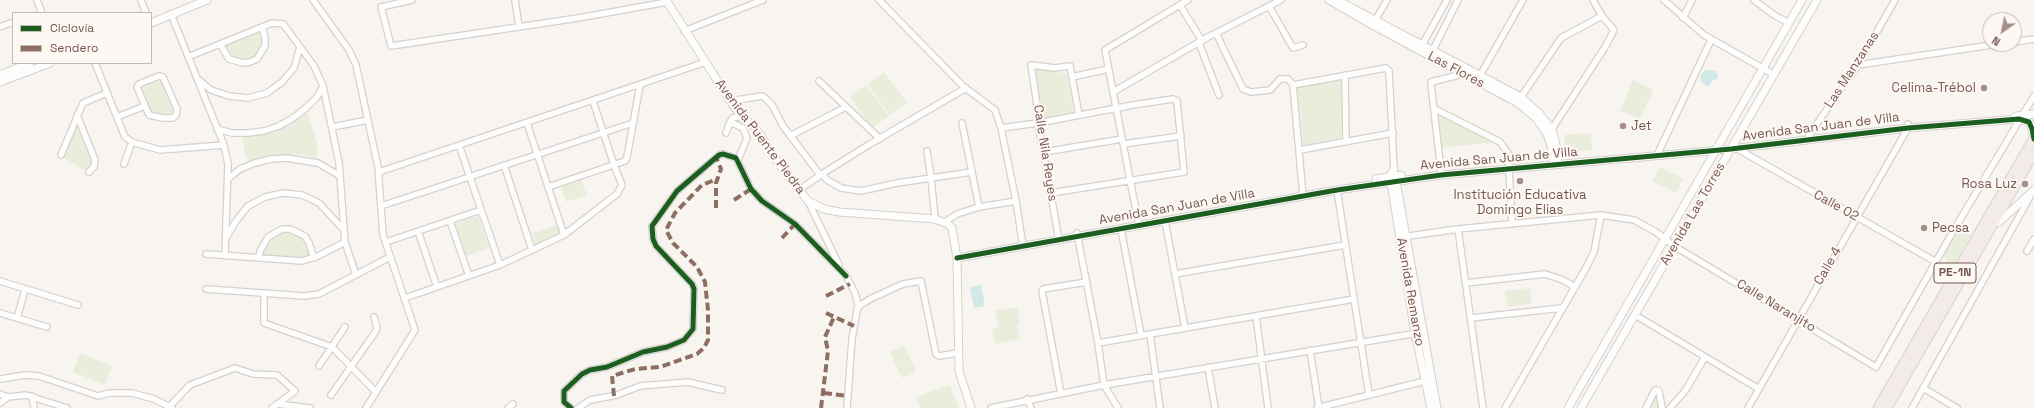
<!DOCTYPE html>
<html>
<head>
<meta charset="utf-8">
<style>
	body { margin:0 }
	#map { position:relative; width:2034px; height:408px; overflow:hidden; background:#f8f4f0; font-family:"Space Grotesk",sans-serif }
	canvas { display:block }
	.legend { position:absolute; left:12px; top:12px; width:140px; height:52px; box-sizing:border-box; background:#fef8f4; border:1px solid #c8b8b3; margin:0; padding:5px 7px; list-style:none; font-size:12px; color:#765851 }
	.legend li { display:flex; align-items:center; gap:8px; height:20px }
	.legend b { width:20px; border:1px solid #c8b8b3 }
	.north { position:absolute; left:1982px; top:12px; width:40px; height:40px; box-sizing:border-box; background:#fef8f4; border:1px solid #c8b8b3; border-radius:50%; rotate:213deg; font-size:11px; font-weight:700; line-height:16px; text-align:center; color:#765851 }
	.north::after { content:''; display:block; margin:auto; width:14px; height:18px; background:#a48f89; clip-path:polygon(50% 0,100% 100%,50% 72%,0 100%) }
</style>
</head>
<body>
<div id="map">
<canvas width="2034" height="408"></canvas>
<ul class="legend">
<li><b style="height:5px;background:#1b5e20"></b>Ciclovía</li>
<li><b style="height:5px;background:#8d6e63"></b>Sendero</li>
</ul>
<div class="north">N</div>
</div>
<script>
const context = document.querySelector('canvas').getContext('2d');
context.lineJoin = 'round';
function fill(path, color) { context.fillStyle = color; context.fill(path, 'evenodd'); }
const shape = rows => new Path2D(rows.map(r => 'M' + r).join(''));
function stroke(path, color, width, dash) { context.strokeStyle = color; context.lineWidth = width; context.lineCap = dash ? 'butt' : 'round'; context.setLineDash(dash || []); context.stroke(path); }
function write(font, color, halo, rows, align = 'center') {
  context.font = font + ' "Space Grotesk",sans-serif'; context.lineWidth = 4; context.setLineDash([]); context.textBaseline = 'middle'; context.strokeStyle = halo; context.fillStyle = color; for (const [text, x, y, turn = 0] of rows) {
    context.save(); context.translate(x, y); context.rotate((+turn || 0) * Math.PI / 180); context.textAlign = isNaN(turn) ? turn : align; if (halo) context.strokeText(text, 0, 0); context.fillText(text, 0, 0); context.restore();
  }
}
fill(shape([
	[260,32,262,45,255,56,243,60,236,59,227,52,224,46],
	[1034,67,1067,74,1074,115,1042,120],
	[884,72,907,103,890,115,867,84],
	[161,77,175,112,172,116,158,115,150,113,140,86],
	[1342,79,1342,138,1303,145,1297,87],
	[1633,80,1653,90,1640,119,1620,111],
	[866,85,889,116,872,128,850,97],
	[1437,112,1497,142,1440,148],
	[307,113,317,142,317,159,300,154,282,154,248,162,244,150,243,137,275,132,290,125],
	[77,125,92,162,86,171,64,158],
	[1591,133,1592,150,1566,152,1564,135],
	[1660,167,1683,179,1676,193,1652,181],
	[581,180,587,195,566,202,561,187],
	[478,216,489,248,466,256,455,224],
	[557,225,562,238,537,250,532,233],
	[288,232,301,238,306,243,309,255,299,258,263,255,268,241,274,235],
	[1955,232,1972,233,1952,268,1943,255],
	[1530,288,1532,303,1507,307,1505,291],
	[1017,307,1020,324,1017,325,1020,339,995,344,992,329,999,328,995,311],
	[904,345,916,372,902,378,890,352],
	[80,353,112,366,105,385,73,372],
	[950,385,959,408,920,408,916,397],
	[1657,393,1659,408,1649,408]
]), '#e9eedc');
fill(shape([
	[1706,70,1715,71,1718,75,1718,78,1712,81,1709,87,1701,82,1701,74],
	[981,285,985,306,974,308,970,287]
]), '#d2e9e8');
const minor = shape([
	[37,0,42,13],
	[141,0,146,13],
	[313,0,349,50,356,65,378,167,383,235,415,330,366,408],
	[412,0,381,7,391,46,578,18,667,2],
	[515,0,519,27],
	[879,0,964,87,995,110,1001,128,1016,201,1023,247],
	[1664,0,1704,35,1773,74],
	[1754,0,1774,15,1789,23],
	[1180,5,1202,41],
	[1269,6,1293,48,1303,45],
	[171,14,224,145,228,164,225,256],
	[1683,18,1692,0],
	[1375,21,1387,0],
	[0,27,13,22],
	[684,31,763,0],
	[1216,33,1243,89,1251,92,1270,90,1280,79,1288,79,1293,85,1303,196],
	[2014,42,2034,39],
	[1199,43,1219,95],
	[220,44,229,59,243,63,250,62,257,59,265,46,265,38,262,27],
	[1421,47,1447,0],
	[1431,54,1458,0],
	[188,57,272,23,283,24,287,29,314,66,323,86,339,163,345,242,356,275],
	[95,63,125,137,132,142,160,150,224,145],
	[1858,65,1998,44],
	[1345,75,1346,141],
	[159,76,163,77,177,109,176,115,173,118,163,118,149,115,137,87,139,84,159,76],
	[1072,77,1108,69],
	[198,79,211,90,229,96,248,98,267,93,282,82,294,68,300,47],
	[1478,79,1523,0],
	[819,81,880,139],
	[1293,85,1386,68,1389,71,1394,169],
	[1113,92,1208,37,1281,0],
	[1521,97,1561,38,1602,16],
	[730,101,762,96,765,98,772,105,783,126,820,175],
	[1435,109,1500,142,1508,153,1512,223],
	[77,115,95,160,94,167,89,172],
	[117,117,145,106],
	[527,123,564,235],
	[962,123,979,207],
	[332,127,368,120],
	[1001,128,1038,123,1133,105,1173,99,1177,101,1184,172,1051,193],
	[217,129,232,133,248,133,264,131,279,126,293,118,306,108,317,97,323,86],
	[1550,132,1605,47,1614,30,1602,16,1593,0],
	[726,133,730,122],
	[790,136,846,107],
	[1808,140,1809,135,1858,65,1895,0],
	[1123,144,1181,136],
	[459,145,500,265],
	[1736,148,1936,262],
	[1300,150,1393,133],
	[927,151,931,178,935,219],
	[1044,152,1122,139],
	[61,155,83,103,107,93],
	[1659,155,1659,151,1711,40],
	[738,160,747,138,743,128,730,122,733,118,741,116],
	[124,164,132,142],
	[504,165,532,250],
	[1441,171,1431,84,1431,82,1463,74],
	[379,172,706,62],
	[822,174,827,180,841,188,861,191,897,183,972,172],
	[228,179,240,169,255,163,271,159,286,158,318,163,340,176],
	[548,187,625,161,627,157,640,85],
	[799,190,822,174,870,144,966,88],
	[1337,190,1369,395],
	[808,201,839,265],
	[381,206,633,123],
	[450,221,469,276],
	[1165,221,1185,328],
	[945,222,957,214,979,207,1016,201],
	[1139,226,1105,50,1188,0],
	[1121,229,1141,335],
	[1458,229,1483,408],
	[418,231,437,287],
	[1077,233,1098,343,1104,385,1118,408],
	[1402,237,1458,229,1601,215,1634,220,1656,232,1674,246,1876,367,1955,228,2034,96],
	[226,238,236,221,248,206,265,197,283,193,302,195,319,203,343,229],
	[1059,240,1038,123,1039,118,1031,65,1055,68,1070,66,1079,115],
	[386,242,481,210],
	[2027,251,2034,239],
	[206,254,302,261,318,256,345,242],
	[259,258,260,251,268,237,282,229,290,229,305,236,309,243,314,258],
	[845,274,855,293,858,305,852,339,847,408],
	[1175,274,1345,245],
	[0,281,78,305],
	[1466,283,1545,274,1563,280,1575,287],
	[206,289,304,296,319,294,390,257],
	[264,293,264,323,332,347,375,391],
	[405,298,500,265,564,235,617,194,622,185,614,165,593,101],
	[857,309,862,304,872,298,903,284,921,281,936,354,939,356,958,353],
	[0,313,47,327],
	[1635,315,1759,389],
	[1256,316,1268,408],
	[17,318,25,290],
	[1471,318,1562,308],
	[1150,334,1160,408],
	[1098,343,1354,299],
	[1310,350,1319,408],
	[319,366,345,327],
	[1208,367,1215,408],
	[0,379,25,375,39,376,98,396,109,393,132,393,154,399,172,408],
	[1923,388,1957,408],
	[0,394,8,397],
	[1061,394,1042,291,1043,289,1087,282],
	[331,395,376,331,377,328,374,317],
	[32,396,34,408],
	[1027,399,1031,408],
	[0,403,8,397,26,395,67,408],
	[277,404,310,408],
	[169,407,190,385,235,368,253,374,277,375,295,391,272,408],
	[508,408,513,404],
	[571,408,564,402,564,391,582,374,590,370,607,367,643,352,667,347,684,340,693,329,694,289,692,284,656,246,653,239,652,226,677,191,719,155,723,154,736,158,751,189,762,201,795,224,846,276],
	[578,408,590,400,617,395,640,386,688,382,722,390],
	[991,408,1104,385,1418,333],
	[1317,408,1429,380],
	[1505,408,1586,268,1594,252,1601,215],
	[1646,408,1655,390,1657,390,1659,391,1662,408],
	[1670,408,1685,391,1705,357],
	[1748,408,1908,128,1908,124],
	[1912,408,2031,195]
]);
const tertiary = shape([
	[666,0,733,105,741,116,755,127,782,168,808,201,824,209,839,212,935,219,948,224,952,228,957,258,959,371,971,408],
	[1329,0,1374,26,1518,103,1536,118,1547,134,1551,146,1554,165],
	[1337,0,1521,97,1539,113,1552,130,1556,145,1558,163],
	[151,23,207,0],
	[0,75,30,63],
	[0,82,50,63],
	[2016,116,2034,114],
	[1394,169,1390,176,1415,333,1431,408],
	[1376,179,1401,175],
	[1397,187,1437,408],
	[1994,224,2000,221,2034,190],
	[957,258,1337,190,1441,175,1731,149,1908,128,2019,119,2029,122,2032,129,2034,139],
	[1568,408,1802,0],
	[1581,408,1817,0]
]);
const trunk = shape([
	[1878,408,2034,138],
	[1887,408,2034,153]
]);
stroke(minor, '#d7d0cc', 8);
stroke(tertiary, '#d7d0cc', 9);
stroke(trunk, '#d9d0cd', 11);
stroke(minor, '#fefdfd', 5.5);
stroke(tertiary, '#fefdfd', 7);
stroke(trunk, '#f2ebe8', 9);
stroke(shape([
	[734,200,751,189],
	[716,208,716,183,721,169,716,157],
	[782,238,795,224],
	[826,296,850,284],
	[826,313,854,326],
	[824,393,847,396],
	[614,396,612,376,635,369,660,367,697,354,704,348,708,340,708,310,705,282,697,267,673,243,666,230,675,213,702,185,717,179],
	[821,408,828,351,825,337,834,317]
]), '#8d6e63', 4, [8, 4]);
stroke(shape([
	[957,258,1337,190,1441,175,1731,149,1908,128,2019,119,2029,122,2032,129,2034,139],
	[571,408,564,402,564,391,582,374,590,370,607,367,643,352,667,347,684,340,693,329,694,289,692,284,656,246,653,239,652,226,677,191,719,155,723,154,736,158,751,189,762,201,795,224,846,276]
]), '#1b5e20', 5);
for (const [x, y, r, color] of [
	[1984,88,4,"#a48f89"],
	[1623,126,4,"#a48f89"],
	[1520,181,4,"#a48f89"],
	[2025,184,4,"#a48f89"],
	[1924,228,4,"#a48f89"]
]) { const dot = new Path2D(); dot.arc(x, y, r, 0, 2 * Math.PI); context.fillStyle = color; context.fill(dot); stroke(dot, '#fef8f4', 1.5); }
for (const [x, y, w] of [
	[1955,273,42]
]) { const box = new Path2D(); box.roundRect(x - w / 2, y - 10, w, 20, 3); context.fillStyle = '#fef8f4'; context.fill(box); stroke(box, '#765851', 1); }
write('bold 12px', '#765851', null, [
	["PE-1N",1955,273]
]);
write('13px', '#765851', '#fef8f4', [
	["Las Flores",1456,70,28],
	["Las Manzanas",1852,70,-57],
	["Avenida San Juan de Villa",1821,127,-7],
	["Avenida Puente Piedra",760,137,53],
	["Calle Nila Reyes",1045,153,81],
	["Avenida San Juan de Villa",1499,159,-5],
	["Calle 02",1836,206,29],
	["Avenida San Juan de Villa",1177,207,-10],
	["Avenida Las Torres",1693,214,-60],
	["Calle 4",1828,266,-60],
	["Avenida Remanzo",1410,292,80],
	["Calle Naranjito",1776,306,31]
]);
write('13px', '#765851', '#fef8f4', [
	["Celima-Trébol",1976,88],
	["Jet",1631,126,"left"],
	["Rosa Luz",2017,184],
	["Institución Educativa",1520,195,"center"],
	["Domingo Elias",1520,210,"center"],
	["Pecsa",1932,228,"left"]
], 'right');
</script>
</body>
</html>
